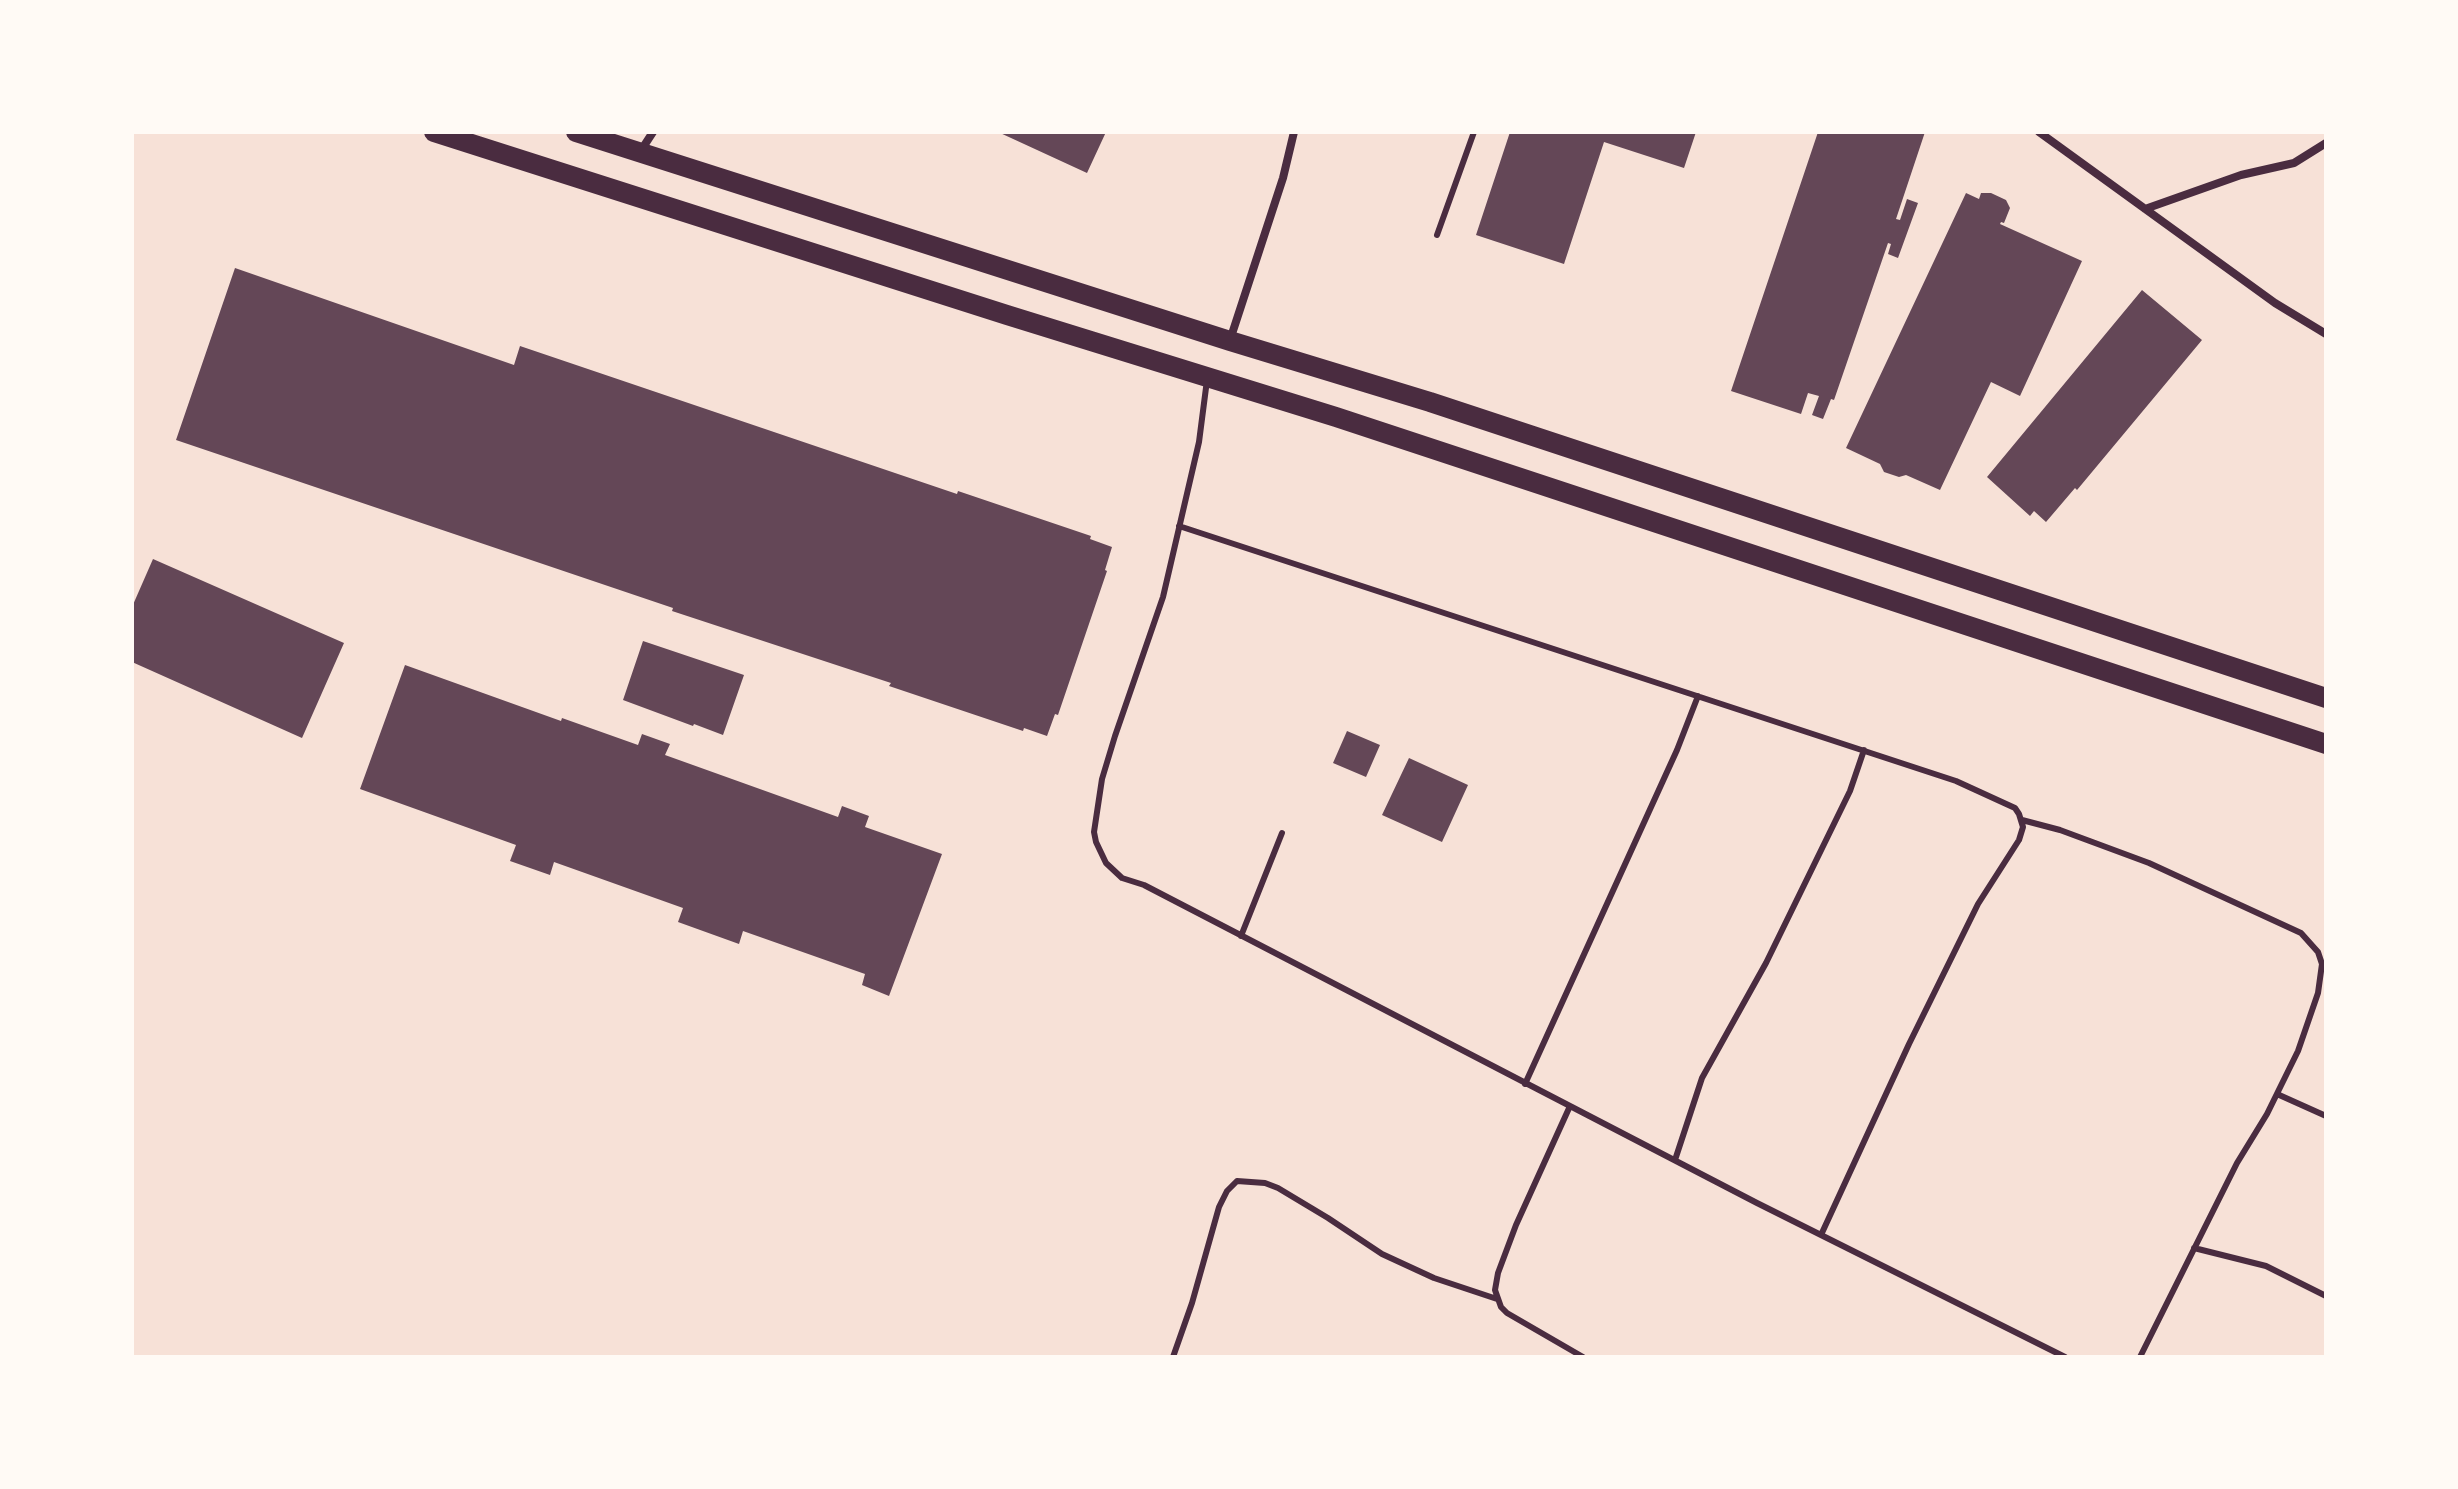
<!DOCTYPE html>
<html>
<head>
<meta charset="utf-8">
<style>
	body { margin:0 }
	#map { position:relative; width:2458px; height:1489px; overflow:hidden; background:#f7e1d7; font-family:"Fira Sans Condensed",sans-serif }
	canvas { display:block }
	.frame { position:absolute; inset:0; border:134px solid #fffaf5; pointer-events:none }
</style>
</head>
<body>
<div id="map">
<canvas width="2458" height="1489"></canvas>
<div class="frame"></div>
</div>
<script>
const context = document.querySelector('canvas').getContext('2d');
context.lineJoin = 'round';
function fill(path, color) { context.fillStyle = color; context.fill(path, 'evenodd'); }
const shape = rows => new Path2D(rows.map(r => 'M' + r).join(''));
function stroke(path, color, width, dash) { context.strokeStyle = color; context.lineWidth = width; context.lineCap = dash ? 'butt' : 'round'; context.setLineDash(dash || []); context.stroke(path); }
fill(shape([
	[998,132,1106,132,1087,173],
	[1510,132,1696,132,1684,168,1604,142,1564,264,1476,235],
	[1818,132,1925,132,1896,219,1900,220,1907,199,1918,203,1898,258,1888,254,1891,244,1888,243,1834,400,1831,399,1823,419,1812,415,1819,396,1808,393,1801,414,1731,391],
	[1966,193,1979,199,1981,193,1991,193,2006,200,2010,208,2004,223,2001,222,2000,224,2082,261,2020,396,1991,382,1940,490,1906,475,1899,477,1884,472,1880,464,1846,448],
	[235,268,514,365,520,346,957,494,958,491,1091,536,1090,539,1112,547,1105,570,1107,571,1058,715,1055,714,1047,736,1024,728,1023,731,889,686,891,683,672,611,673,608,176,440],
	[2142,290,2202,340,2077,490,2075,488,2046,522,2034,511,2030,516,1987,477],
	[153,559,344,643,302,738,132,662,132,607],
	[643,641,744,675,723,735,694,724,693,726,623,700],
	[405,665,561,721,562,718,638,745,642,734,670,744,665,755,838,817,842,806,869,816,865,827,942,854,889,996,862,985,865,974,743,931,739,944,678,922,683,908,554,862,550,875,510,861,516,845,360,789],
	[1347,731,1380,745,1366,777,1333,763],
	[1409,758,1468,785,1442,842,1382,815]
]), '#644757');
stroke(shape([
	[1437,235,1474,132],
	[1207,380,1199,442,1163,597,1115,736,1102,779,1094,832,1096,842,1106,863,1122,878,1144,885,1757,1203,2065,1357],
	[1179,526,1956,781,2015,808,2019,814,2023,827,2019,840,1978,904,1909,1044,1821,1235],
	[2022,820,2060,830,2149,863,2301,933,2318,952,2322,964,2318,993,2298,1051,2267,1114,2237,1163,2140,1357],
	[1241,936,1282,833],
	[1525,1084,1677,750,1698,696],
	[2277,1094,2326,1116],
	[1570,1106,1516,1225,1498,1273,1495,1290,1501,1307,1507,1313,1583,1357],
	[1675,1160,1702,1078,1766,963,1850,791,1864,750],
	[2194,1248,2266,1266,2326,1296],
	[1173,1357,1192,1303,1219,1207,1227,1191,1237,1181,1265,1183,1278,1188,1328,1218,1382,1254,1434,1278,1497,1299]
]), '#4a2c40', 6);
stroke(shape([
	[2039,132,2275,303,2326,334],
	[640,152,653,132],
	[2145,209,2241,175,2294,163,2326,143],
	[1230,340,1283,178,1294,132]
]), '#4a2c40', 8);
stroke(shape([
	[434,132,1007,315,1336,417,2326,744],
	[576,132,1230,341,1430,402,2326,698]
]), '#4a2c40', 20);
</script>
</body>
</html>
